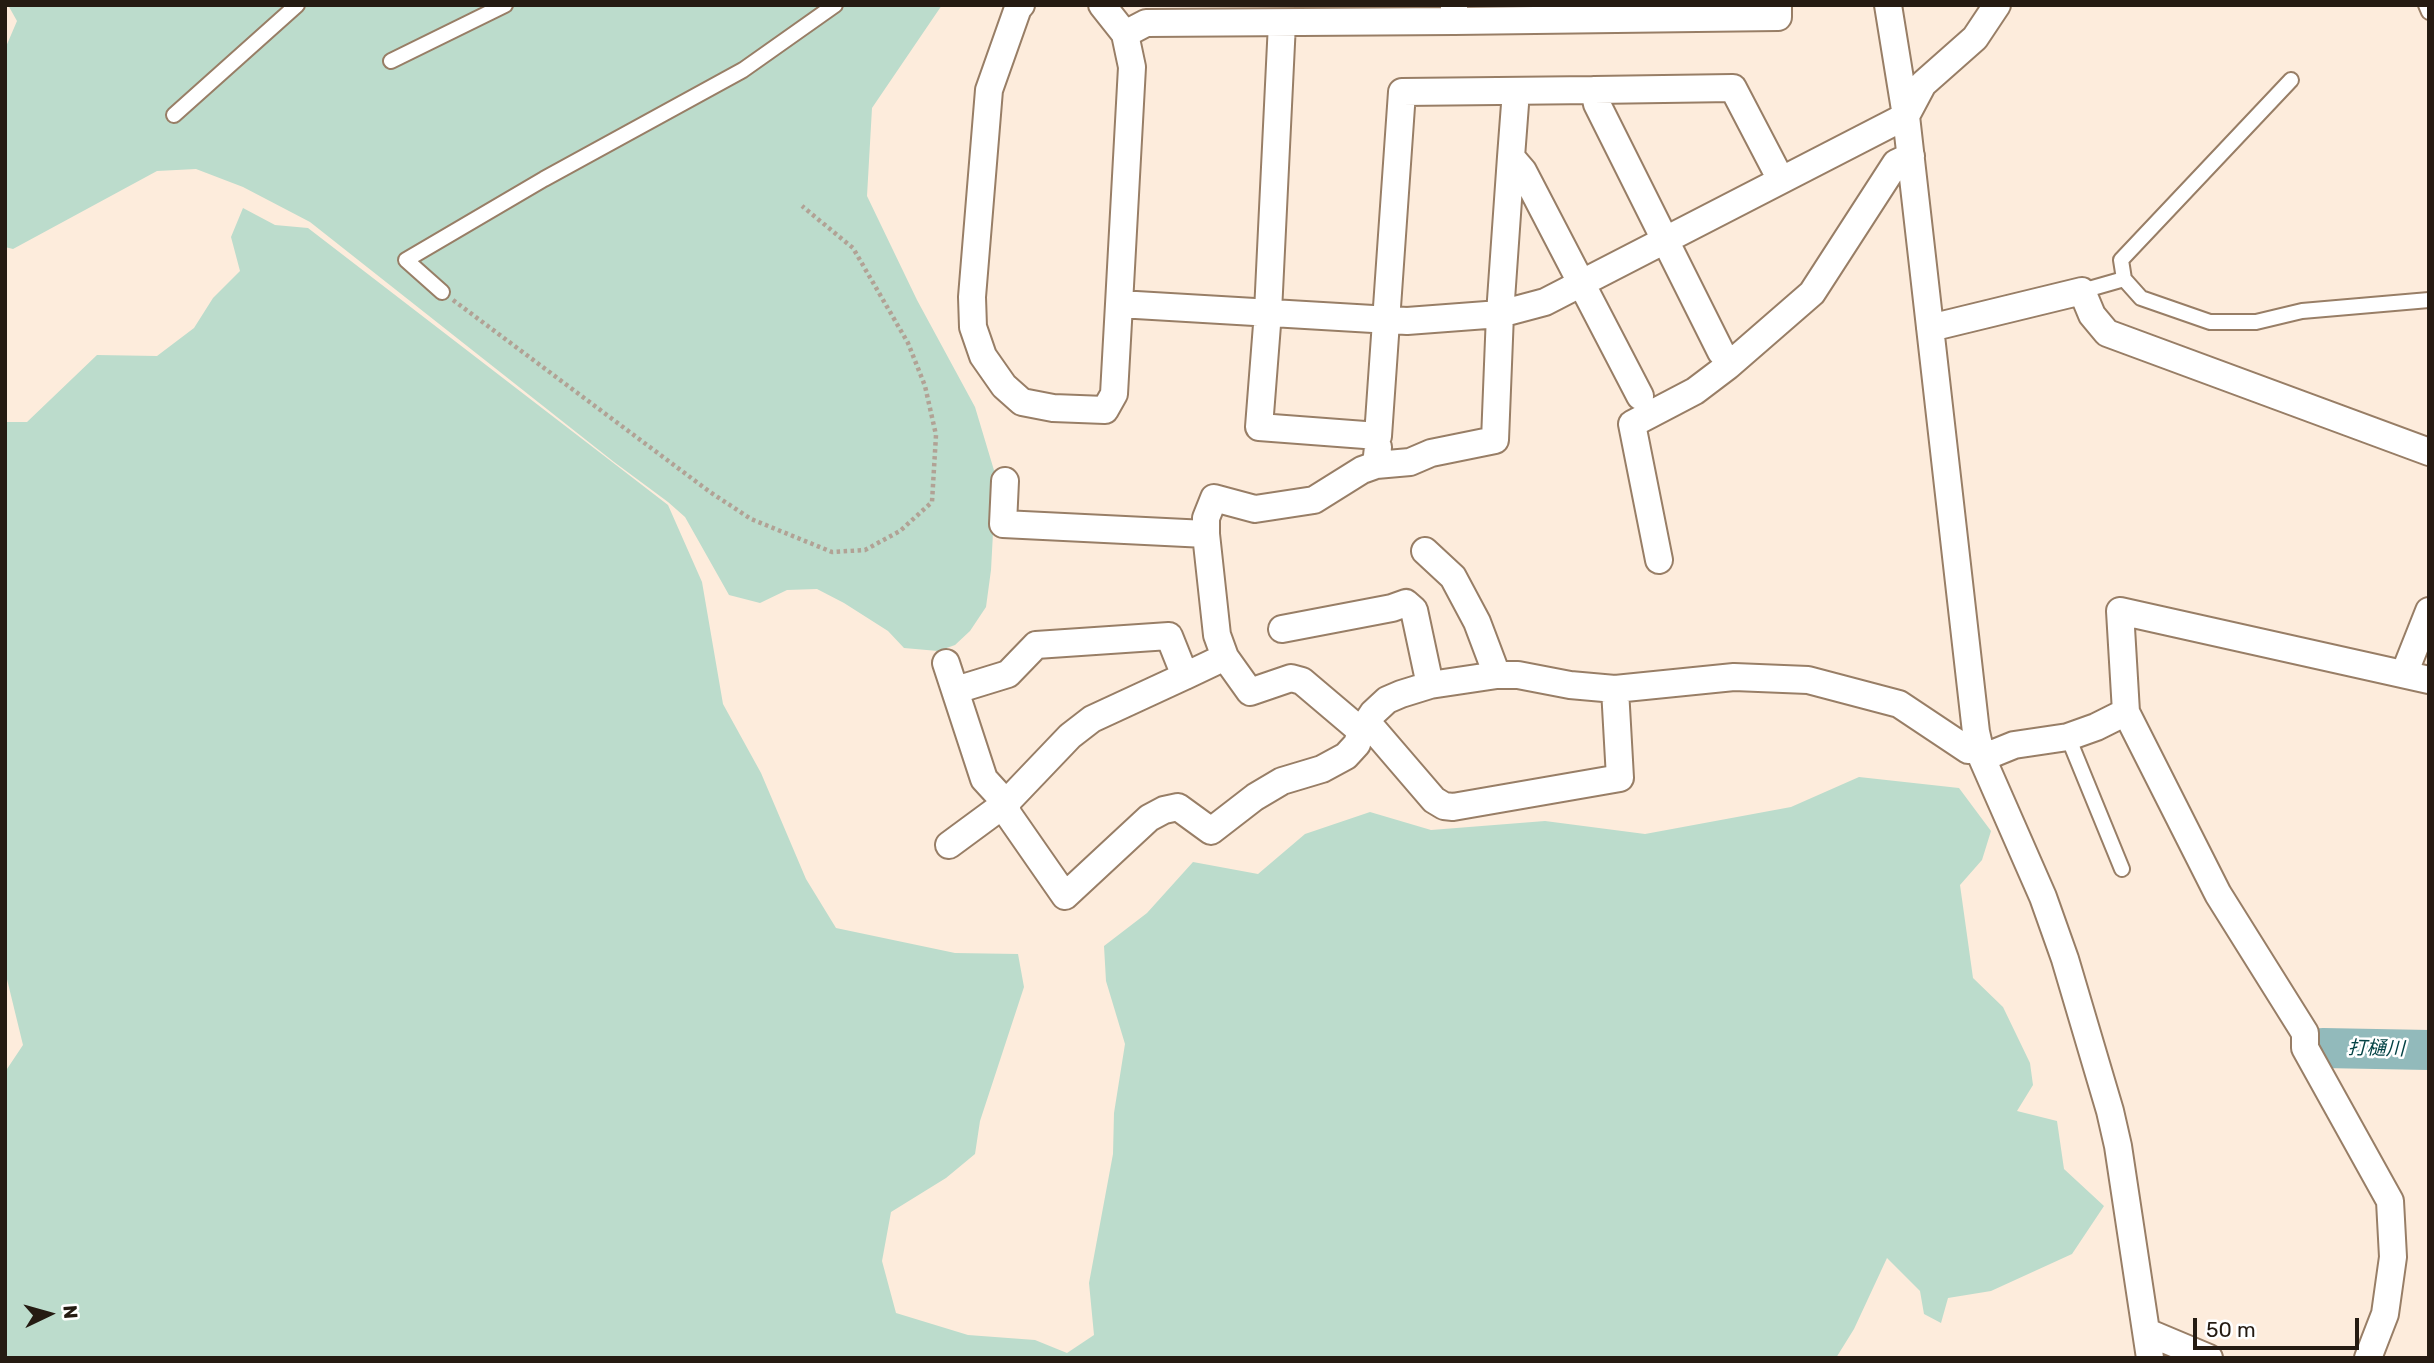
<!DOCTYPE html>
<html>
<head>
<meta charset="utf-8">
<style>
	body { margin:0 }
	#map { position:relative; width:2434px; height:1363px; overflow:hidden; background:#fdecdc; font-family:Rubik,sans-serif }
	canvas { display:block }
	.frame { position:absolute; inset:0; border:7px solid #251b12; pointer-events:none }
	.north { position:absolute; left:14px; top:1279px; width:70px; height:70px; -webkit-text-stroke:5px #fff; paint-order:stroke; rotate:85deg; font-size:19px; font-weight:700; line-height:28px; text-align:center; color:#251b12 }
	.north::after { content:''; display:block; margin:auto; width:24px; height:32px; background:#251b12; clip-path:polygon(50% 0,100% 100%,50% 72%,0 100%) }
	.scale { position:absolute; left:2193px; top:1318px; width:166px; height:32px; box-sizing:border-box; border:4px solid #251b12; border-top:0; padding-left:9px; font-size:21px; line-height:24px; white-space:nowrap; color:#251b12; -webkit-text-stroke:5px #fff; paint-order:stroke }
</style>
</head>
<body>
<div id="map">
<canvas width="2434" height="1363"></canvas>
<div class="frame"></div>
<div class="north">N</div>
<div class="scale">50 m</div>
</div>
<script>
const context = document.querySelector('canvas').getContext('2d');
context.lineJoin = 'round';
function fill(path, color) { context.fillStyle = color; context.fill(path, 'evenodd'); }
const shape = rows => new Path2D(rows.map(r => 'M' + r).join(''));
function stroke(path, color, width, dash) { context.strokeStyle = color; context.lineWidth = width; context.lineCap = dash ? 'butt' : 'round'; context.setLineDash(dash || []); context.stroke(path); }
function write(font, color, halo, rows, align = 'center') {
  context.font = font + ' Rubik,"Noto Sans JP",sans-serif'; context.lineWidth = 5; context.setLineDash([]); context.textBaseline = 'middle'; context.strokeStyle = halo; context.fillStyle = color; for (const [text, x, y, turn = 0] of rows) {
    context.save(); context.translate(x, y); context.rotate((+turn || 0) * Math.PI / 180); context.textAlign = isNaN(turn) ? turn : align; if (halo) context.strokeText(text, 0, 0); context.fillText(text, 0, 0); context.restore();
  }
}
fill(shape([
	[8,5,942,5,872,108,867,196,917,300,975,407,996,477,991,570,986,607,970,631,955,645,938,651,904,648,888,631,844,603,817,589,787,590,760,603,729,595,685,517,668,502,614,462,310,222,243,187,196,169,157,171,13,249,5,247,5,49,17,21],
	[243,208,275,225,308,228,668,505,702,582,723,704,761,773,806,879,836,928,955,953,1018,954,1024,987,980,1121,975,1154,946,1178,891,1212,882,1261,896,1313,968,1335,1035,1340,1067,1353,1094,1335,1089,1283,1113,1154,1114,1113,1125,1044,1106,981,1104,946,1147,913,1193,862,1258,874,1305,834,1370,812,1431,830,1545,821,1645,834,1791,807,1859,777,1959,788,1991,831,1982,860,1960,885,1973,978,2003,1007,2030,1063,2033,1085,2017,1111,2057,1121,2064,1169,2104,1206,2072,1254,1991,1291,1948,1298,1941,1323,1924,1314,1920,1291,1887,1258,1854,1329,1836,1358,5,1358,5,1072,23,1045,5,971,5,422,27,422,97,355,157,356,194,328,213,298,240,271,231,237]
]), '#bcdccc');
stroke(shape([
	[2323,1048,2429,1050]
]), '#92babb', 40);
const service = shape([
	[2426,5,2429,12],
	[391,61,505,5],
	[2291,80,2121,260,2124,279,2141,298,2210,322,2256,322,2302,311,2429,300],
	[174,115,297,5],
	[2082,291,2124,279],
	[442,292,406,260,544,179,743,70,835,5],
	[2068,737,2122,869]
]);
const minor = shape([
	[1021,5,1018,8,989,90,972,297,973,327,983,356,1004,386,1022,402,1053,408,1105,410,1114,394,1119,304,1407,321,1500,314,1495,440,1431,453,1410,462,1376,465],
	[1102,5,1125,34],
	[1454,5,1454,21,1778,17,1778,5],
	[1888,5,1906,116,1976,732,1982,758,2043,897,2065,959,2110,1111,2118,1146,2150,1358],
	[1282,23,1268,312,1259,427,1378,436,1402,92,1594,90],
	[1516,91,1511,157,1523,171,1640,396],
	[1511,157,1500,314,1545,302,1906,116,1923,84,1975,38,1997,5],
	[1119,304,1132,67,1125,34,1146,23,1454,21],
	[1930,328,2082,291,2092,315,2107,333,2429,452],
	[1721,352,1597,104,1594,90,1733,88,1781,180],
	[1206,534,1206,518,1214,498,1255,509,1314,500,1362,470,1376,465,1378,447],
	[1425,551,1453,577,1477,622,1497,675],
	[1659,560,1632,424,1695,391,1728,366,1812,293,1896,163,1911,156],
	[1282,629,1392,608,1406,603,1414,610,1430,685],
	[1225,657,1250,692,1291,678,1302,681,1361,731],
	[946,663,984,779,1006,803,1008,814,1065,896,1149,818,1164,810,1178,807,1211,831,1255,797,1282,781,1322,769,1346,756,1357,744,1361,731,1373,713,1387,700,1401,694,1430,685,1497,675,1518,675,1570,685,1615,689],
	[2404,674,2429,611],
	[956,690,1008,674,1036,645,1169,636,1185,676,1225,657,1217,635,1206,534,1003,524,1005,481],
	[1367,722,1434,800,1444,806,1453,807,1620,778,1615,689,1734,677,1808,680,1899,704,1968,750,1980,750],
	[1982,758,2014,745,2068,737,2096,727,2126,712],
	[949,845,1006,803,1070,736,1092,719,1185,676],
	[2147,1332,2209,1358],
	[2368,1358,2385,1314,2393,1257,2390,1201,2305,1048,2305,1033,2218,894,2126,712,2120,611,2429,680]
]);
stroke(service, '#987e66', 18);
stroke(minor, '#987e66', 30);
stroke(shape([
	[453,300,710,492,751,519,832,552,865,550,900,531,932,502,936,435,925,386,908,343,853,248,802,206]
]), '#b1a295', 4.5, [3.5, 3.5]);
stroke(service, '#fff', 14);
stroke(minor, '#fff', 26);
write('italic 19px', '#044345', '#fff', [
	["打樋川",2376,1049,1]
]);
</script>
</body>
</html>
